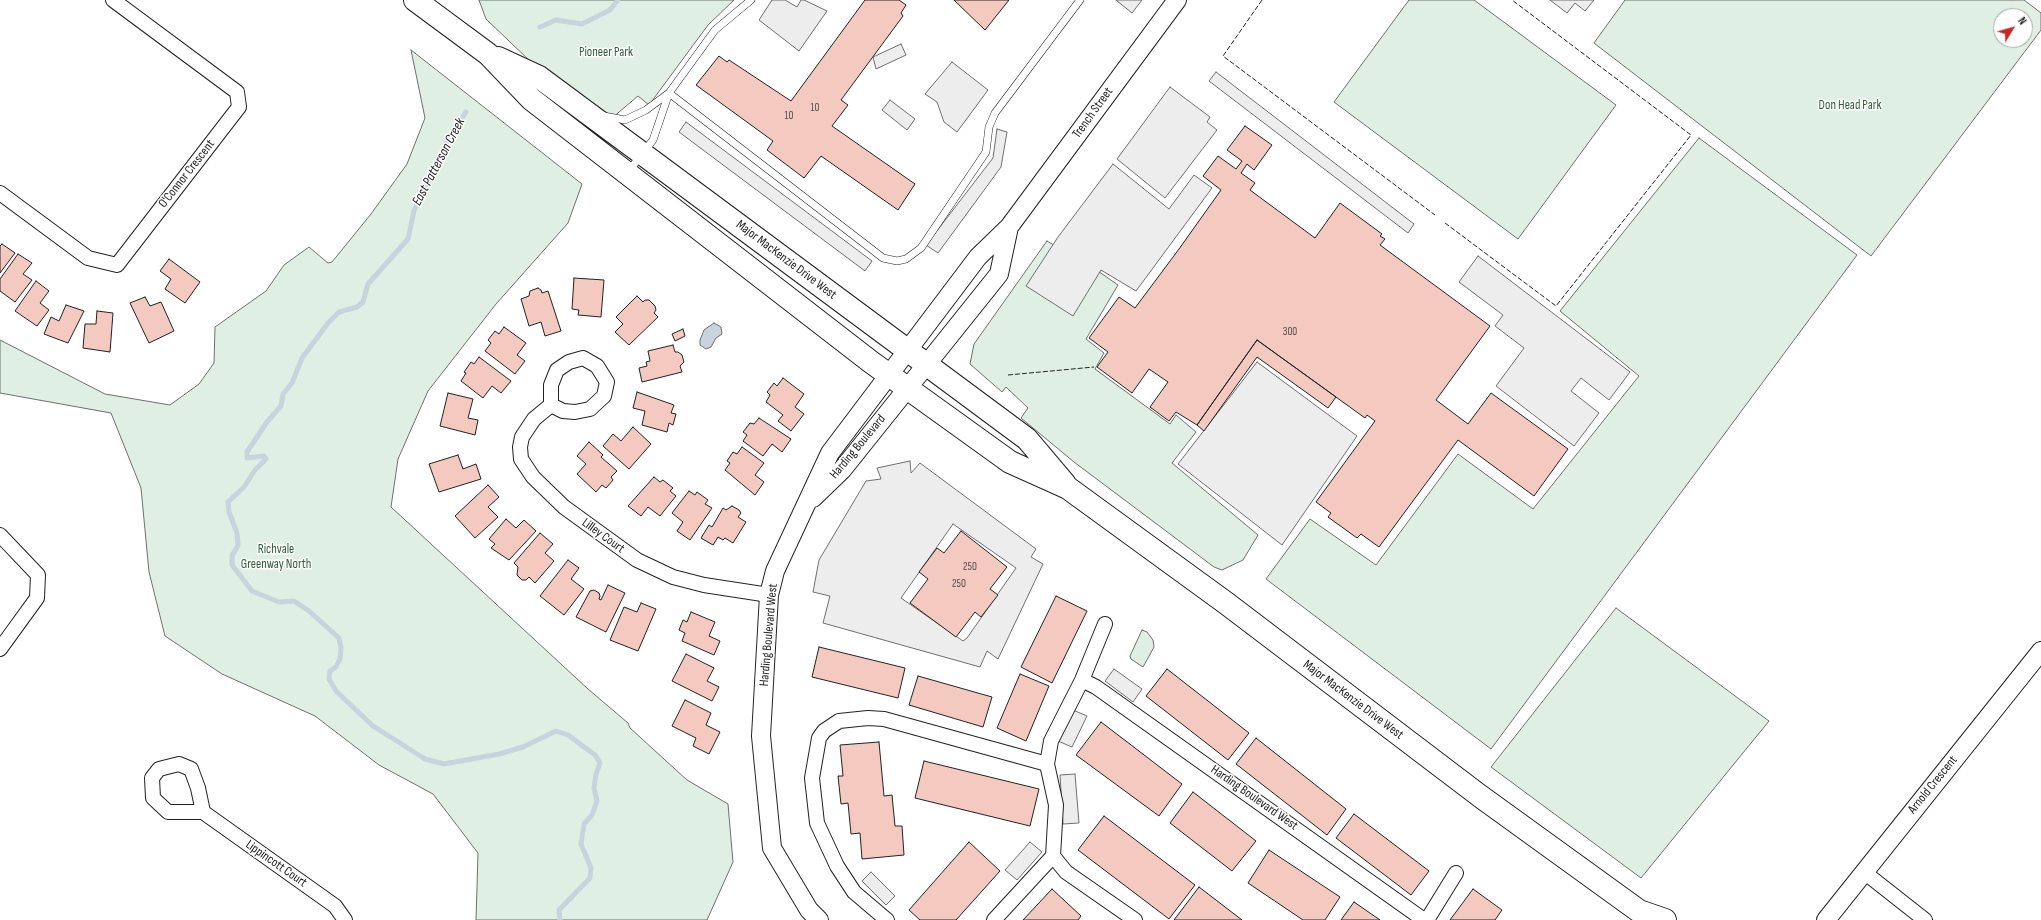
<!DOCTYPE html>
<html>
<head>
<meta charset="utf-8">
<style>
	body { margin:0 }
	#map { position:relative; width:2041px; height:920px; overflow:hidden; background:#fff; font-family:"Sofia Sans Condensed",sans-serif }
	canvas { display:block }
	.north { position:absolute; left:1993px; top:8px; width:40px; height:40px; box-sizing:border-box; background:#fff; border:1px solid #a7a7a7; border-radius:50%; rotate:53deg; font-size:11px; font-weight:700; line-height:16px; text-align:center; color:#222 }
	.north::after { content:''; display:block; margin:auto; width:14px; height:18px; background:#c62828; clip-path:polygon(50% 0,100% 100%,50% 72%,0 100%) }
</style>
</head>
<body>
<div id="map">
<canvas width="2041" height="920"></canvas>
<div class="north">N</div>
</div>
<script>
const context = document.querySelector('canvas').getContext('2d');
context.lineJoin = 'round';
function fill(path, color) { context.fillStyle = color; context.fill(path, 'evenodd'); }
const shape = rows => new Path2D(rows.map(r => 'M' + r).join(''));
function stroke(path, color, width, dash) { context.strokeStyle = color; context.lineWidth = width; context.lineCap = dash ? 'butt' : 'round'; context.setLineDash(dash || []); context.stroke(path); }
function write(font, color, halo, rows, align = 'center') {
  context.font = font + ' "Sofia Sans Condensed",sans-serif'; context.lineWidth = 3; context.setLineDash([]); context.textBaseline = 'middle'; context.strokeStyle = halo; context.fillStyle = color; for (const [text, x, y, turn = 0] of rows) {
    context.save(); context.translate(x, y); context.rotate((+turn || 0) * Math.PI / 180); context.textAlign = isNaN(turn) ? turn : align; if (halo) context.strokeText(text, 0, 0); context.fillText(text, 0, 0); context.restore();
  }
}
const green = shape([
	[479,0,734,0,708,25,649,105,638,96,612,118,554,84,486,19,479,0],
	[1409,0,1474,0,1616,105,1518,239,1334,102,1409,0],
	[1625,0,2024,0,2041,13,2041,30,1871,256,1594,43,1625,0],
	[2001,16,2025,16,2025,40,2001,40,2001,16],
	[411,50,582,184,568,223,496,304,428,391,398,459,391,507,588,689,628,723,630,728,687,780,728,804,733,862,707,920,476,920,478,853,433,794,379,765,315,716,222,674,165,636,149,572,141,488,111,413,0,393,0,340,105,394,170,405,199,384,214,363,215,327,266,291,284,265,309,247,328,263,332,262,371,214,407,164,425,118,411,50],
	[1699,138,1857,255,1491,749,1266,579,1310,519,1376,565,1458,454,1533,509,1639,376,1560,311,1699,138],
	[1047,241,1098,271,1118,285,1086,339,1104,353,1095,369,1170,424,1176,415,1196,432,1172,463,1258,535,1243,560,1222,570,1214,567,1074,462,1021,418,1028,408,1006,387,1002,392,970,364,974,344,1047,241],
	[1616,608,1769,721,1641,878,1491,767,1616,608],
	[1142,630,1147,632,1153,640,1154,647,1143,667,1131,659,1130,656,1142,630]
]);
fill(green, '#e0efe3');
stroke(green, '#6f6f6f', 1);
const parking = shape([
	[772,0,785,0,797,7,801,0,804,0,827,11,799,51,759,20,772,0],
	[1116,0,1142,0,1132,13,1116,0],
	[1550,0,1594,0,1585,11,1575,3,1567,13,1550,0],
	[901,44,906,55,876,69,873,57,901,44],
	[952,62,988,90,957,132,944,122,937,102,925,94,952,62],
	[1216,72,1414,224,1408,233,1209,81,1216,72],
	[1170,87,1210,117,1207,122,1217,130,1165,198,1117,159,1170,87],
	[890,100,915,119,907,130,882,110,890,100],
	[686,122,872,261,865,271,679,132,686,122],
	[997,129,1007,132,1001,167,938,253,926,245,993,158,997,129],
	[1113,164,1169,209,1194,175,1212,188,1136,291,1101,270,1073,316,1026,286,1058,237,1113,164],
	[1478,256,1630,372,1609,400,1581,378,1571,391,1599,413,1574,446,1496,386,1524,348,1495,326,1503,315,1459,282,1478,256],
	[1257,362,1357,436,1282,545,1178,464,1257,362],
	[910,461,911,473,920,463,1036,549,1031,557,1043,564,998,659,987,651,980,667,823,623,830,596,813,592,819,560,866,481,881,479,877,468,910,461],
	[953,524,1016,568,967,638,963,641,901,598,953,524],
	[1114,669,1142,689,1133,702,1105,681,1114,669],
	[1073,710,1087,716,1072,747,1058,741,1073,710],
	[1075,774,1079,823,1063,824,1060,775,1075,774],
	[1030,842,1042,852,1017,880,1005,870,1030,842],
	[871,872,895,896,886,905,862,881,871,872]
]);
fill(parking, '#ededed');
stroke(parking, '#6f6f6f', 1);
const water = shape([
	[714,323,721,327,722,334,716,338,711,347,706,349,700,345,700,340,704,330,714,323]
]);
fill(water, '#c7d3dd');
stroke(water, '#6f6f6f', 1);
stroke(shape([
	[540,27,556,20,582,24,610,10,618,0],
	[466,112,447,142,440,165,423,189,414,211,408,239,368,284,363,302,357,307,339,312,328,323,302,358,292,383,283,394,281,406,267,422,247,452,247,458,264,456,266,459,255,470,244,487,228,502,229,512,237,533,238,545,232,556,232,565,252,591,279,602,294,601,309,611,339,638,341,648,340,659,336,667,330,671,329,679,336,691,373,726,425,759,444,764,499,754,523,747,556,731,568,735,595,755,600,763,596,774,594,788,597,801,592,815,584,824,581,844,591,868,590,878,559,910,560,920]
]), '#c7d3dd', 5);
const building = shape([
	[865,0,899,0,906,5,901,13,903,16,841,100,848,105,832,126,915,184,898,210,821,156,804,178,767,150,773,141,696,85,719,56,727,62,729,60,791,101,865,0],
	[954,0,1009,0,985,30,954,0],
	[1245,126,1272,145,1254,170,1247,164,1241,173,1255,183,1250,190,1315,238,1340,203,1382,234,1380,236,1385,239,1380,245,1490,326,1436,400,1468,424,1491,393,1568,449,1534,496,1458,440,1379,547,1361,534,1357,538,1328,517,1331,513,1316,502,1375,421,1367,415,1365,418,1257,340,1197,425,1176,412,1169,421,1150,407,1168,382,1149,369,1132,393,1097,367,1108,352,1089,338,1119,297,1135,308,1179,249,1221,190,1203,176,1218,156,1236,169,1242,161,1227,150,1245,126],
	[2,244,15,253,0,273,0,246,2,244],
	[18,254,32,263,23,274,32,280,15,302,0,291,0,279,18,254],
	[169,259,200,282,185,303,165,289,171,279,160,271,169,259],
	[574,278,604,280,601,317,578,315,579,310,572,309,574,278],
	[36,281,49,291,40,303,49,310,37,326,15,311,36,281],
	[538,288,541,290,542,293,548,291,561,331,545,336,541,322,529,326,521,299,529,296,530,291,538,288],
	[637,296,643,302,645,300,649,300,655,306,656,310,654,313,658,317,629,345,615,332,623,324,616,317,637,296],
	[145,297,150,306,161,302,174,331,149,343,130,303,145,297],
	[66,305,84,311,68,343,44,334,51,317,59,321,66,305],
	[97,311,113,313,110,352,83,348,85,324,96,324,97,311],
	[504,327,526,343,517,355,525,361,515,374,485,351,491,343,488,340,495,331,499,334,504,327],
	[683,329,685,336,675,341,672,334,683,329],
	[1257,340,1336,397,1328,408,1257,357,1204,431,1197,425,1257,340],
	[673,345,675,352,678,352,682,355,684,362,680,366,682,372,642,382,639,368,647,366,646,362,650,361,648,351,673,345],
	[479,357,511,381,501,393,492,386,483,398,461,381,466,373,464,372,471,362,474,364,479,357],
	[783,378,804,394,795,407,804,414,791,431,778,421,783,415,766,402,770,395,767,392,774,383,777,386,783,378],
	[637,392,674,405,671,413,676,414,673,425,669,423,667,432,642,425,645,411,633,408,637,392],
	[448,393,473,399,468,418,478,420,475,435,440,426,448,393],
	[759,418,791,439,782,452,772,444,763,456,743,441,747,435,743,432,750,423,754,424,759,418],
	[633,427,651,444,629,469,603,446,613,434,621,441,633,427],
	[589,442,603,455,601,457,617,471,611,477,613,480,606,488,602,485,596,492,577,474,586,464,577,456,589,442],
	[742,447,764,463,755,475,764,482,755,495,725,470,730,463,727,461,733,452,737,454,742,447],
	[458,455,463,469,476,464,481,479,439,492,429,464,458,455],
	[654,477,660,482,663,480,673,488,670,491,676,496,660,516,648,507,641,516,628,506,654,477],
	[488,485,499,497,488,507,498,517,475,538,455,516,488,485],
	[689,491,695,495,697,492,708,500,705,504,712,508,690,540,677,531,683,522,672,513,689,491],
	[732,506,739,510,741,513,738,517,746,522,733,543,725,538,723,540,718,537,713,545,701,538,709,525,712,527,723,508,726,510,732,506],
	[506,519,516,528,524,520,536,531,509,560,491,548,495,544,489,539,506,519],
	[961,531,1007,567,990,589,998,595,981,617,975,612,956,637,910,603,928,579,919,572,937,548,944,553,961,531],
	[540,533,553,544,545,553,554,561,535,583,529,577,526,580,522,580,517,575,518,567,514,563,540,533],
	[568,560,579,568,571,579,584,589,564,615,540,596,568,560],
	[608,585,625,593,606,632,576,617,590,591,594,590,599,593,600,596,599,599,601,600,608,585],
	[1056,596,1087,611,1052,683,1021,667,1056,596],
	[641,603,656,609,638,651,610,640,624,607,637,612,641,603],
	[691,612,715,622,709,636,720,641,714,655,682,641,685,633,679,630,683,620,687,622,691,612],
	[819,647,905,668,898,698,812,677,819,647],
	[686,654,714,668,707,681,719,687,712,701,672,681,686,654],
	[1167,669,1249,733,1228,760,1146,696,1167,669],
	[1020,674,1049,686,1026,741,997,728,1020,674],
	[918,676,992,697,983,727,909,705,918,676],
	[685,700,711,713,706,725,720,732,709,754,693,746,696,738,672,726,685,700],
	[1101,722,1182,784,1159,816,1076,755,1101,722],
	[1256,738,1346,809,1327,835,1236,764,1256,738],
	[879,742,884,796,892,795,895,826,902,826,904,855,862,859,860,833,851,834,848,803,841,804,838,776,843,776,840,745,879,742],
	[924,761,1039,789,1030,826,915,798,924,761],
	[1193,792,1256,841,1232,871,1170,823,1193,792],
	[1354,814,1429,871,1411,895,1336,838,1354,814],
	[1104,816,1195,885,1169,919,1078,850,1104,816],
	[969,842,1000,871,956,920,920,920,909,910,969,842],
	[1269,850,1340,897,1325,920,1303,920,1248,883,1269,850],
	[1199,887,1242,920,1174,920,1199,887],
	[1052,889,1081,916,1078,920,1023,920,1052,889],
	[1473,889,1502,910,1495,920,1450,920,1473,889],
	[1354,902,1380,920,1341,920,1354,902]
]);
fill(building, '#f3c9c0');
stroke(building, '#222', 1);
const service = shape([
	[669,93,883,258,897,261,906,259,921,248,986,152,989,127,995,113,1080,0],
	[604,116,625,120,646,110,669,93],
	[628,172,653,140,669,93,715,30,751,0]
]);
const minor = shape([
	[0,193,88,258,117,265,239,107,237,92,113,0],
	[551,405,551,385,557,370,569,362,583,358,597,366,607,382,604,396,590,409,575,412,563,411,551,405,534,419,522,437,520,447,521,459,533,477,564,507,637,560,673,577,704,585,769,595],
	[0,535,38,575,37,598,0,649],
	[1082,680,1096,687,1424,920],
	[203,812,198,788,191,769,179,764,159,769,152,778,153,798,168,812,203,812,335,906,345,920],
	[1053,856,1066,872,1135,920],
	[1864,872,1925,920],
	[887,920,854,892,837,866,817,823,812,778,819,738,824,731,839,721,868,718,884,719,1047,764],
	[994,920,1053,856,1056,805,1047,764,1051,741,1082,680,1105,624],
	[1427,920,1456,873]
]);
const tertiary = shape([
	[813,498,842,470,999,274,1009,227],
	[819,920,809,910,772,848,761,736,769,595,775,571,830,453,978,257,1009,227,1177,0],
	[1826,920,2041,651]
]);
const primary = shape([
	[415,0,488,54,531,99,871,362,1010,462,1068,488,1226,603,1480,796,1639,911,1665,920],
	[498,58,539,77,1027,439,1065,484]
]);
stroke(service, '#222', 8);
stroke(minor, '#222', 16);
stroke(tertiary, '#222', 20);
stroke(primary, '#222', 24);
stroke(service, '#fff', 7);
stroke(minor, '#fff', 14);
stroke(tertiary, '#fff', 18);
stroke(primary, '#fff', 22);
stroke(shape([
	[1262,0,1223,56,1435,215],
	[1445,223,1556,306,1691,135,1512,0],
	[1008,375,1094,367]
]), '#222', 1, [5, 2]);
write('11px', '#564c4a', null, [
	["10",815,108],
	["10",789,116],
	["300",1290,332],
	["250",970,567],
	["250",959,584]
]);
write('13px', '#2f5e38', '#fff', [
	["Pioneer Park",606,53],
	["Don Head Park",1850,106],
	["Richvale",276,550],
	["Greenway North",276,565]
]);
write('13px', '#222', '#fff', [
	["Trench Street",1093,113,-54],
	["O'Connor Crescent",187,174,-52],
	["Major MacKenzie Drive West",786,260,37],
	["Harding Boulevard",858,447,-50],
	["Lilley Court",603,536,36],
	["Harding Boulevard West",769,635,-85],
	["Major MacKenzie Drive West",1353,700,37],
	["Arnold Crescent",1933,785,-51],
	["Harding Boulevard West",1254,798,35],
	["Lippincott Court",276,864,35]
]);
write('italic 14px', '#222', '#fff', [
	["East Patterson Creek",439,162,-62]
]);
</script>
</body>
</html>
